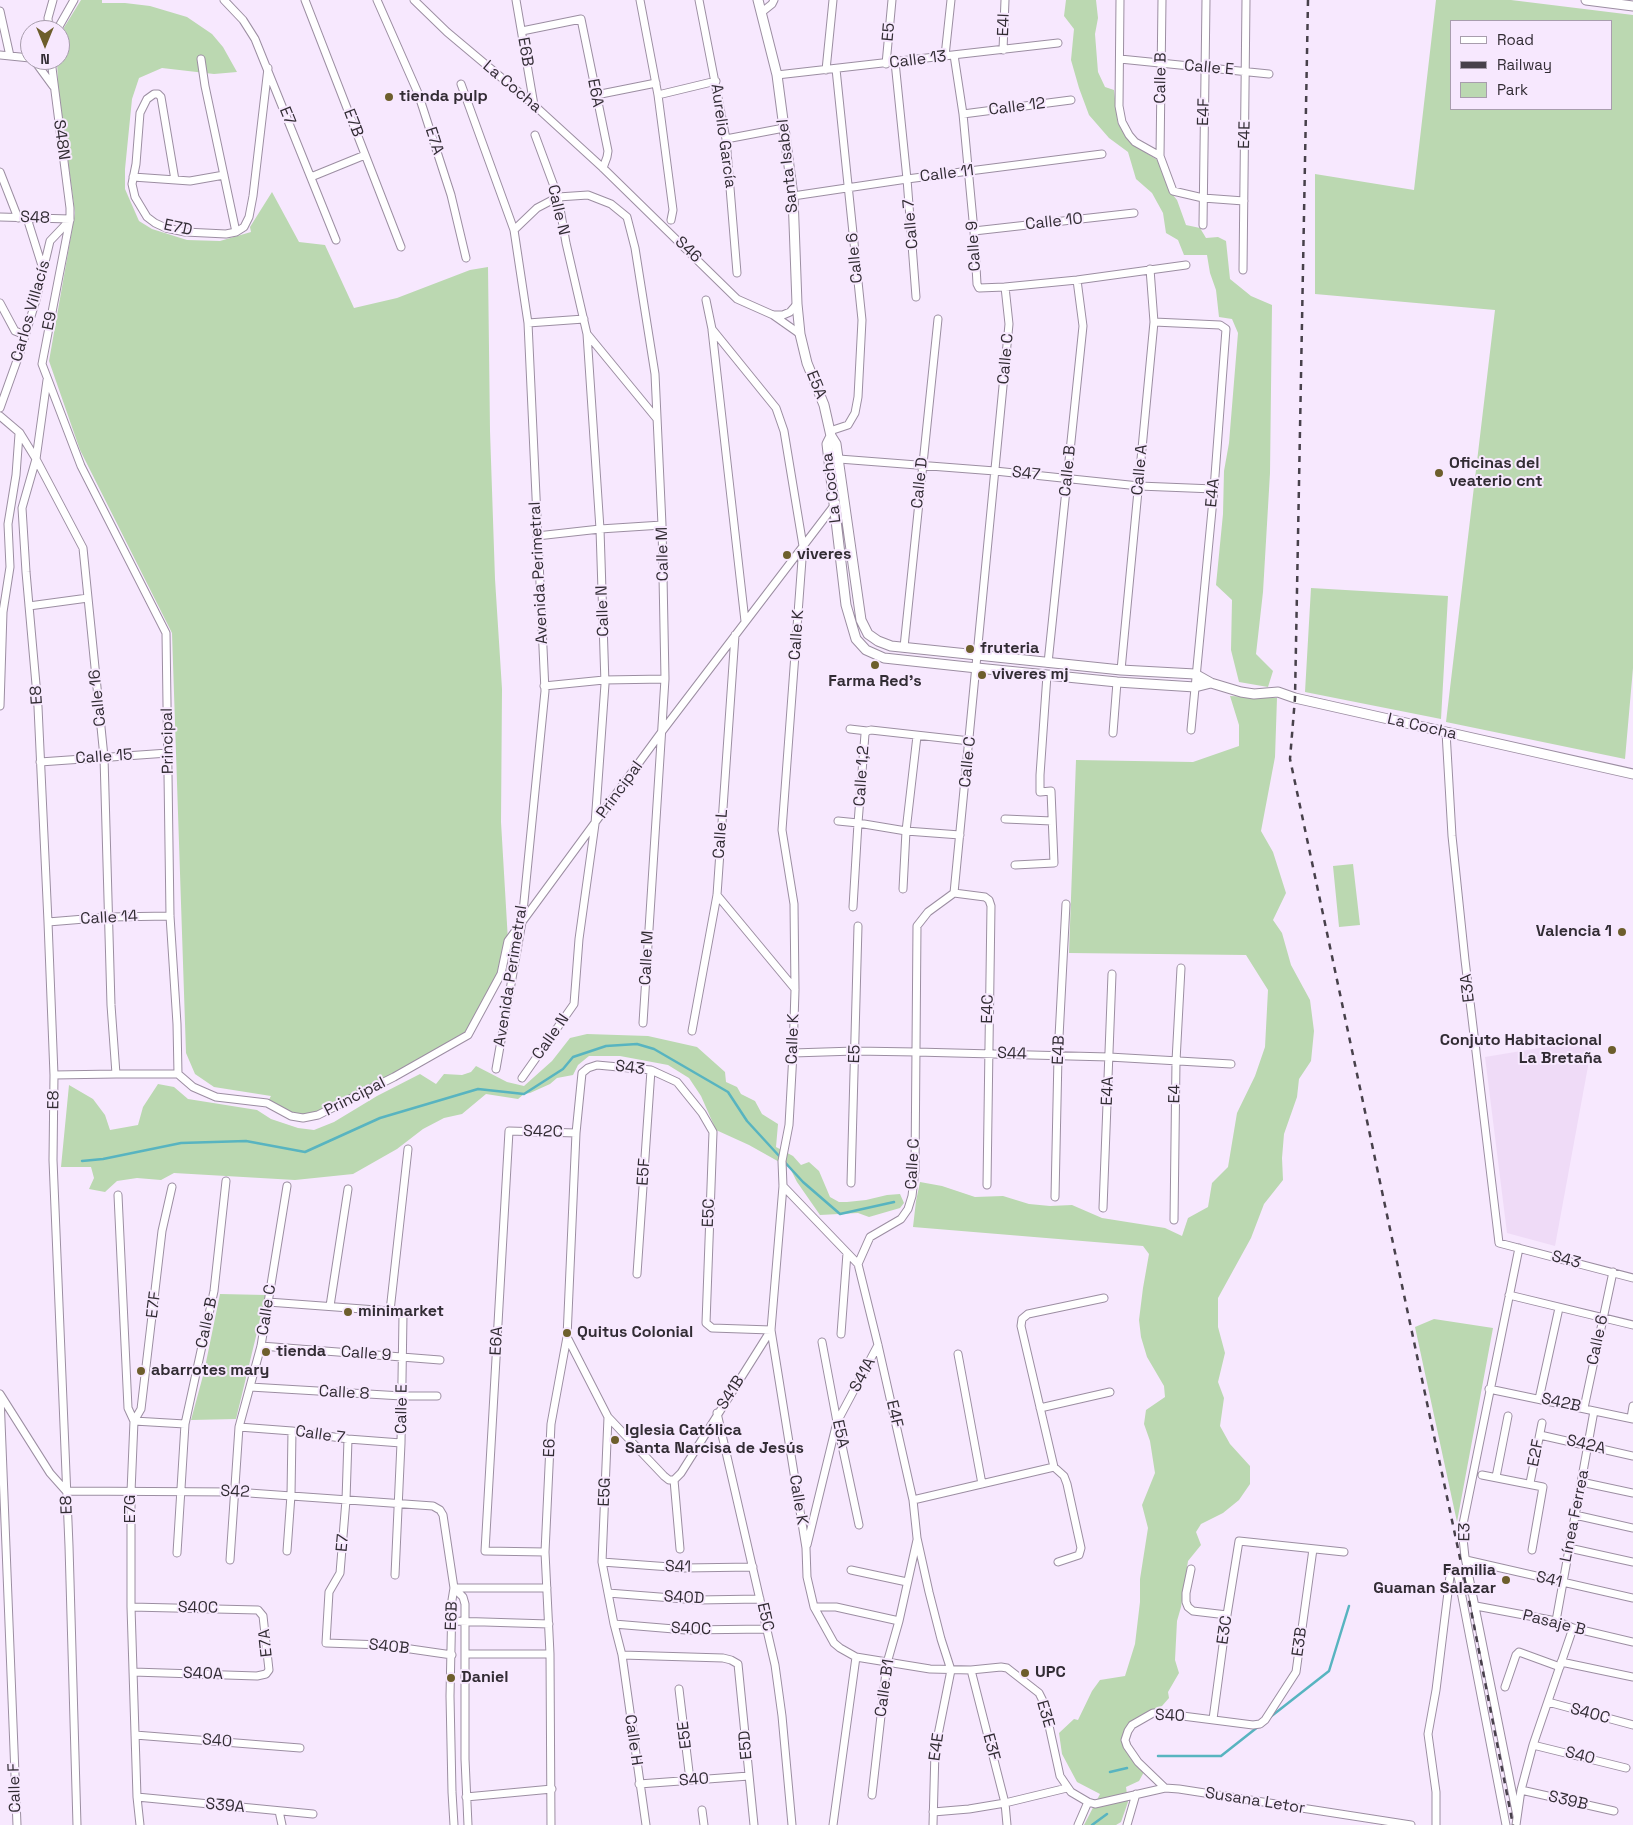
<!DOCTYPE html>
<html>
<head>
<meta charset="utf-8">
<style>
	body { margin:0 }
	#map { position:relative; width:1633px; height:1825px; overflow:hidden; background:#f7e8fe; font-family:"Space Grotesk",sans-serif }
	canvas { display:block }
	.legend { position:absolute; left:1450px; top:20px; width:162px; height:90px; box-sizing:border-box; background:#f7e8fe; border:1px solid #a89dad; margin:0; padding:6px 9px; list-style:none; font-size:15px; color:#322c34 }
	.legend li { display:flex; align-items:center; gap:10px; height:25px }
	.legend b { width:25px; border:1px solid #a89dad }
	.north { position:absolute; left:20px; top:20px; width:50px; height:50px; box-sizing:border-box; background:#f7e8fe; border:1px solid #a89dad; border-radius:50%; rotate:180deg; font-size:14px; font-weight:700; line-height:20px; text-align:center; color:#322c34 }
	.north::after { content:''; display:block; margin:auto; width:18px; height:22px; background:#6d5e2c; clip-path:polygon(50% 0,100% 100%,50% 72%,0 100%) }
</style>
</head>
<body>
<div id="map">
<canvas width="1633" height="1825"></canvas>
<ul class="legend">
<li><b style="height:6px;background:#fff"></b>Road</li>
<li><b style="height:6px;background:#48414b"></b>Railway</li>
<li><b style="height:14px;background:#bbd8b1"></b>Park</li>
</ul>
<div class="north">N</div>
</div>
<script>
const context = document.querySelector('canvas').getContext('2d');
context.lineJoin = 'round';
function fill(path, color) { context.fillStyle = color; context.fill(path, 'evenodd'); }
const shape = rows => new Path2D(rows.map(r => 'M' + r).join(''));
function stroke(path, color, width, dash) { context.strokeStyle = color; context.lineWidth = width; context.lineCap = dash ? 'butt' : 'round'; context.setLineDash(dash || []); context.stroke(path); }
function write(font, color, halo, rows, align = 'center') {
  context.font = font + ' "Space Grotesk",sans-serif'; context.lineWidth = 4; context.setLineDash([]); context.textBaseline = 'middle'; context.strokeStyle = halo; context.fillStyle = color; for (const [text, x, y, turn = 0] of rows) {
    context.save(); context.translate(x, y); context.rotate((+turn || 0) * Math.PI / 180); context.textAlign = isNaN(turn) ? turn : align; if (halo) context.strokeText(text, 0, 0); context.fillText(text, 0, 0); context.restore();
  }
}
fill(shape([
	[1593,1039,1555,1246,1507,1233,1485,1057]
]), '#efdbf7');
fill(shape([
	[81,0,102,0,102,3,125,3,150,6,187,17,212,34,223,47,237,72,214,74,162,68,139,78,132,99,125,169,125,189,139,221,152,229,187,240,220,241,251,232,250,227,272,192,299,242,325,245,354,308,397,298,470,270,488,267,490,431,495,579,502,689,501,822,508,941,501,974,468,1035,394,1077,303,1118,267,1103,271,1096,214,1087,195,1074,186,1053,172,633,80,450,49,361,75,213,58,85,57,60,60,60,60,34],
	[1066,0,1096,0,1098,18,1095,34,1098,72,1105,87,1114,90,1118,124,1125,135,1132,144,1159,161,1168,189,1177,200,1186,225,1200,228,1206,238,1218,237,1226,241,1230,279,1251,296,1272,305,1270,473,1263,592,1256,654,1273,671,1268,687,1239,682,1231,650,1232,600,1216,585,1223,514,1224,471,1229,443,1238,333,1232,319,1219,317,1216,290,1210,273,1207,255,1184,255,1178,240,1166,233,1163,213,1152,193,1136,179,1128,152,1109,138,1089,115,1079,88,1071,60,1074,29,1064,16],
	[1436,0,1511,0,1633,15,1633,668,1625,759,1446,722,1495,310,1315,294,1315,174,1414,190],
	[1452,21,1612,21,1612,109,1452,109],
	[1311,588,1448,596,1441,719,1305,692],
	[1230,696,1277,698,1275,757,1261,831,1273,852,1286,893,1273,920,1282,933,1291,965,1310,1000,1314,1031,1311,1061,1299,1079,1297,1097,1284,1134,1282,1158,1283,1180,1264,1204,1251,1238,1218,1298,1218,1327,1225,1353,1218,1382,1224,1398,1220,1426,1230,1444,1250,1466,1250,1484,1239,1500,1223,1513,1201,1524,1196,1532,1201,1545,1188,1561,1181,1607,1177,1621,1175,1660,1179,1673,1168,1692,1169,1698,1162,1706,1130,1722,1122,1736,1125,1746,1144,1772,1139,1781,1126,1787,1128,1802,1121,1822,1116,1825,1084,1825,1100,1794,1077,1782,1062,1754,1059,1733,1074,1719,1078,1720,1092,1691,1100,1680,1125,1676,1135,1644,1140,1602,1140,1579,1148,1528,1142,1505,1155,1473,1150,1441,1144,1424,1146,1410,1165,1397,1164,1386,1147,1357,1141,1337,1139,1320,1143,1288,1149,1254,1143,1246,913,1227,916,1201,920,1182,942,1186,975,1197,1003,1196,1029,1204,1050,1206,1072,1205,1102,1218,1165,1228,1182,1236,1188,1218,1208,1207,1212,1183,1228,1167,1237,1113,1255,1076,1265,1047,1268,990,1246,955,1069,953,1076,760,1193,762,1239,746,1239,725],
	[1353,864,1360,925,1339,927,1333,866],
	[587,1034,648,1036,697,1047,725,1072,726,1082,737,1087,741,1094,755,1101,762,1114,778,1124,776,1147,793,1156,801,1165,809,1162,819,1171,830,1197,839,1202,847,1202,866,1200,887,1195,900,1194,904,1203,900,1208,869,1217,858,1213,820,1215,797,1182,790,1168,749,1145,716,1130,701,1096,689,1078,668,1065,620,1056,589,1056,578,1065,573,1075,557,1078,550,1084,530,1093,524,1094,518,1099,486,1094,462,1114,444,1118,423,1129,397,1149,353,1174,295,1180,174,1173,161,1180,137,1178,117,1181,105,1192,89,1189,94,1178,91,1167,61,1167,69,1085,93,1099,105,1115,110,1130,138,1125,143,1107,158,1084,174,1087,188,1099,257,1110,271,1119,298,1128,314,1130,334,1122,377,1096,420,1074,436,1084,444,1074,462,1075,471,1072,476,1066,507,1082,524,1086,552,1061,570,1038],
	[220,1294,266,1295,236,1419,191,1420,204,1372],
	[1434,1319,1493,1328,1457,1522,1415,1327]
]), '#bbd8b1');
stroke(shape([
	[82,1161,103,1159,181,1143,246,1141,305,1152,380,1118,478,1089,524,1094,563,1069,573,1057,606,1046,637,1044,654,1049,728,1092,747,1121,803,1182,840,1214,894,1202],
	[1269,1718,1329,1671,1349,1606],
	[1158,1756,1221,1756,1259,1726],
	[1110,1772,1127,1768],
	[1092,1825,1107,1814]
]), '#58b4c0', 2.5);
const minor = shape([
	[224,0,243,20,255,39,336,240],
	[305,0,401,247],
	[377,0,418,93,451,195,466,258],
	[414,0,447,32,534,105,603,168,737,299,773,315,800,334],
	[516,0,534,105],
	[640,0,658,95,673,210,671,220],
	[699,0,726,139,737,273],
	[1120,0,1119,106,1122,122,1129,135,1135,142,1160,156,1173,191,1203,198,1244,201],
	[0,11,10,56],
	[762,12,772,4,774,0],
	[49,30,48,18,53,0],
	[57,30,74,0],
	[522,31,581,19,608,151,607,157,603,168],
	[1003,50,1005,0],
	[0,55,30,58],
	[954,55,963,114,974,231,977,284,979,288,1005,287,1077,280,1186,265],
	[945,56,951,0],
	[201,59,205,86,236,232],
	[1120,59,1269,74],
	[34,60,53,86],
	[51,60,70,208,70,219,42,364,81,466,166,633,170,916,177,1024,178,1074,193,1087,216,1097,267,1103,291,1116,303,1118,318,1115,394,1077,468,1035,501,974,508,941,663,730,836,503],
	[895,62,907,179,916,297],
	[886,64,892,0],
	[826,70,833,0],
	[777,75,1058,43],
	[461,84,514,230,528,323,545,691,522,922,496,1069],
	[596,95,656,83],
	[658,95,716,81],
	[963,114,1071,100],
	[726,139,784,128],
	[1160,156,1162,0],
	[0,172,18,218],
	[133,177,190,181,224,175],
	[311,177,365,155],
	[175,180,161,97,158,94,154,94,147,99,140,113,136,164,132,184,135,197,147,217,155,223,166,228,185,232,226,234,236,232,244,227,249,217,253,196,268,68],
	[793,196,907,179,1102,154],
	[0,217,70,219],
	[27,218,43,269],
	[1203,225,1206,0],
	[514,230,537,208,558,197,588,195,611,204,627,217,635,248,655,374,662,525,665,679,643,1023],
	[974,231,1134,213],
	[1243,270,1246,0],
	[706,300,712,329,776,408,784,431,803,546,782,830,794,904,795,990,793,1053,789,1125,782,1161,783,1186,771,1330,806,1548,807,1577,814,1607,834,1643,840,1648,856,1657,930,1669,971,1670,1001,1667,1007,1668,1039,1693,1044,1703,1060,1776,1071,1792,1088,1802,1095,1804,1165,1788,1179,1789,1411,1825],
	[0,303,15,331,25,335],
	[774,315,783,315,790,312,797,304],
	[1154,322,1220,325,1226,329,1214,489,1191,730],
	[528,323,584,319],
	[712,330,745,621],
	[588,335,657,419],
	[47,380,36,459,22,508,26,572,38,707,48,922,54,1075,53,1160,69,1546,77,1825],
	[0,408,20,352,36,300,50,241,70,220],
	[0,416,20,433,36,459,83,548,104,757,111,1005,116,1074,54,1075],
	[830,431,848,425,855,413,858,397,862,320,836,69],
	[839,459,995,471,1139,486,1214,489],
	[537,536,600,529,662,525],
	[29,606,88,598],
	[904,647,938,319],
	[1048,663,1083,326,1077,280],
	[1121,670,1154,322,1150,269],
	[544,686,604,680,665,679],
	[0,706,3,612,10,567,8,524,16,475,19,434],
	[850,729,867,731],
	[1446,732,1452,836,1465,960,1499,1243,1633,1278],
	[1113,733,1117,682],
	[40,762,168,753],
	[1005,819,1052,821],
	[838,821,858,823,853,907],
	[960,835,906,831,858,823,865,734,867,731,871,730,970,741],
	[1015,865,1054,863,1051,791,1040,792,1040,775,1047,675],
	[903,889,906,831,917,736],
	[954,893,985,897,989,900,991,906,987,1185],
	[717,895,795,989],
	[48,922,109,917,170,916],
	[692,1031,717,895,735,635],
	[793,1053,855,1051,916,1052,1109,1057,1231,1064],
	[116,1074,178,1074],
	[522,1078,574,1004,579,939,595,824,605,684,600,529,587,334,566,243,558,197,535,135],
	[851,1183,858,926],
	[783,1186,858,1264,878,1345,913,1500,917,1538,929,1592,941,1639,951,1670],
	[118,1195,128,1408,134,1421,131,1492,131,1607,137,1797,140,1825],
	[1055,1197,1058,1056,1066,904],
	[1103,1208,1112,974],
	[1174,1220,1176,1061,1181,968],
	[858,1264,870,1237,901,1219,908,1209,912,1196,915,1170,917,926,928,912,954,893,1009,324,1005,287],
	[637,1274,651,1070],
	[1509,1295,1633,1325],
	[268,1302,390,1311,403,1315,401,1443,395,1575],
	[330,1306,348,1189],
	[390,1311,408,1149],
	[841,1334,847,1253],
	[567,1337,608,1417,602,1562,614,1624,622,1655,646,1825],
	[822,1342,837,1422,859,1525],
	[261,1346,440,1360],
	[958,1354,982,1484],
	[250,1387,402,1396,437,1396],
	[1489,1389,1633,1419],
	[0,1394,50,1473,66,1491,235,1492,433,1506,440,1510,443,1515,454,1588,452,1600,450,1696,452,1792,454,1825],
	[0,1396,17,1825],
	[1539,1399,1559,1308],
	[1040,1408,1110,1392],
	[1584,1408,1613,1272],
	[717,1413,775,1665,782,1716,792,1825],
	[608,1417,664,1476,669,1480,674,1480],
	[1631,1418,1633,1406],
	[134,1421,141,1409,162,1231,172,1187],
	[134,1421,185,1424],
	[239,1427,292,1431,348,1439,401,1443],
	[1540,1435,1633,1456],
	[348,1439,346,1500,340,1573,329,1592,326,1643,383,1645,452,1655],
	[1054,1467,1021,1326,1022,1319,1028,1314,1104,1298],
	[1482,1475,1543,1487,1532,1550],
	[1496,1477,1508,1416],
	[674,1480,681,1473,771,1330],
	[674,1480,680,1549],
	[1581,1482,1633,1493],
	[1530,1483,1542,1423],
	[913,1500,1054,1467,1064,1476,1067,1484,1081,1548,1079,1555,1058,1562],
	[1575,1515,1633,1528],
	[807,1545,837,1422,878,1345],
	[1569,1548,1633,1562],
	[287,1551,291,1495,292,1431],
	[545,1552,485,1551,509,1131,576,1133],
	[177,1553,185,1424,214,1291,226,1181],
	[230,1560,239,1427,261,1346,287,1186],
	[1466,1560,1633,1598],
	[602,1562,684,1568,753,1567],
	[1191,1569,1186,1593,1186,1602,1188,1607,1193,1611,1227,1615],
	[851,1570,907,1582],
	[454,1588,463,1597,465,1604,465,1759,468,1825],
	[454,1588,547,1588],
	[608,1593,698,1600,760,1599],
	[1476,1606,1556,1621,1573,1628,1633,1642],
	[131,1607,258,1610,263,1616,269,1670,266,1674,257,1676,133,1672],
	[814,1607,836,1607,899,1621],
	[452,1621,549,1624],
	[1556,1621,1594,1411],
	[614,1624,686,1630,767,1629],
	[466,1654,550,1654],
	[622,1655,723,1658,731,1660,738,1664,754,1825],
	[1561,1662,1633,1677],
	[971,1670,1005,1803,1007,1825],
	[1505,1687,1516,1655,1519,1652,1560,1667],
	[679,1689,690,1780],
	[1548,1702,1633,1725],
	[1213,1719,1227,1615,1239,1541,1344,1552],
	[135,1735,300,1748],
	[1533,1745,1626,1768],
	[639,1784,749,1776],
	[1165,1788,1138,1762,1127,1746,1125,1740,1128,1731,1132,1725,1153,1713,1159,1713,1253,1725,1260,1724,1265,1720,1296,1672,1313,1549],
	[1521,1790,1614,1811],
	[872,1795,887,1663,899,1621,917,1540],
	[137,1797,313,1814],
	[466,1797,552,1789],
	[702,1810,704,1825],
	[279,1811,282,1825],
	[933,1812,969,1809,1005,1803,1067,1788],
	[1517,1816,1465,1557,1462,1529,1519,1248],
	[551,1825,550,1654,545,1552,551,1424,567,1337,576,1133,582,1073,588,1068,597,1065,651,1070,677,1082,702,1113,713,1132,706,1323,712,1328,771,1330],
	[833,1825,856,1657],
	[933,1825,935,1750,951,1670],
	[1078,1825,1088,1802],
	[1127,1825,1136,1794],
	[1436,1825,1436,1792,1428,1734,1436,1690,1450,1576,1454,1572,1458,1576,1506,1825],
	[1516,1825,1521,1790,1533,1745,1573,1628]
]);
const tertiary = shape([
	[758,0,777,75,793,196,797,304,800,334,807,363,824,405,831,436,836,444,861,620,868,634,878,641,891,646,1121,670,1195,674,1211,683,1241,692,1254,694,1278,692,1295,698,1446,732,1633,774],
	[1586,0,1633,6],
	[831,436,827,444,846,605,856,639,866,650,884,658,977,668,1117,682,1195,687,1211,683]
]);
stroke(minor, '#9c8ea2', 9);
stroke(tertiary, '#9c8ea2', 11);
stroke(minor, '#fff', 7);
stroke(tertiary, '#fff', 9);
stroke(shape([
	[1308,0,1295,698,1290,759,1470,1605,1513,1825]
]), '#48414b', 2.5, [6, 6]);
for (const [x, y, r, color] of [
	[389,97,5,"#6d5e2c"],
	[1439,473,5,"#6d5e2c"],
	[787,555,5,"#6d5e2c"],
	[970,649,5,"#6d5e2c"],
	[875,665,5,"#6d5e2c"],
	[982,675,5,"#6d5e2c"],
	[1622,932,5,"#6d5e2c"],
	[1612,1050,5,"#6d5e2c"],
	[348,1312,5,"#6d5e2c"],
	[567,1333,5,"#6d5e2c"],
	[266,1352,5,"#6d5e2c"],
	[141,1371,5,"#6d5e2c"],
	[615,1440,5,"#6d5e2c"],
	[1506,1580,5,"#6d5e2c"],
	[1025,1673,5,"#6d5e2c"],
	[451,1678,5,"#6d5e2c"]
]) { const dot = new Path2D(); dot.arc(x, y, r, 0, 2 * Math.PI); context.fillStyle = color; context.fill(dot); stroke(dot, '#f7e8fe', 2); }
write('16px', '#322c34', '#f7e8fe', [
	["E4I",1004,25,-88],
	["E5",889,32,-85],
	["E6B",525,52,80],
	["Calle 13",918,60,-7],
	["Calle E",1209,68,5],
	["Calle B",1161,78,-89],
	["La Cocha",512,87,40],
	["E6A",595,93,79],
	["Calle 12",1017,107,-7],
	["E4F",1204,112,-89],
	["E7",287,116,68],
	["E7B",353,123,69],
	["E4E",1245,135,-89],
	["Aurelio García",723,136,82],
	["S48N",61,140,82],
	["E7A",434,141,72],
	["Santa Isabel",788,166,-96],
	["Calle 11",947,174,-7],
	["Calle N",558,210,77],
	["S48",35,218,2],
	["Calle 10",1054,222,-6],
	["Calle 7",911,224,-95],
	["E7D",178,228,12],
	["Calle 9",974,246,-94],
	["S46",688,250,44],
	["Calle 6",855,258,-96],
	["Carlos Villacís",31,311,-74],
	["E9",50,321,-79],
	["Calle C",1006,359,-85],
	["E5A",816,385,68],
	["Calle A",1140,470,-85],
	["Calle B",1068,471,-84],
	["S47",1026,474,6],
	["Calle D",920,483,-84],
	["La Cocha",832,488,-97],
	["E4A",1213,493,-85],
	["Calle M",663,554,-91],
	["Avenida Perimetral",539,573,-93],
	["Calle N",603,611,-92],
	["Calle K",797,635,-86],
	["E8",37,695,-94],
	["Calle 16",98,698,-96],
	["La Cocha",1422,727,13],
	["Principal",168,741,-91],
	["Calle 15",104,757,-4],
	["Calle C",968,762,-84],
	["Calle 1,2",862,776,-86],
	["Principal",620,790,-54],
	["Calle L",721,834,-86],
	["Calle 14",109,918,-3],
	["Calle M",647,958,-87],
	["Avenida Perimetral",511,976,-81],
	["E3A",1468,988,-97],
	["E4C",988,1009,-89],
	["Calle N",551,1037,-55],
	["Calle K",793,1039,-88],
	["E4B",1059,1050,-88],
	["E5",855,1054,-88],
	["S44",1012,1054,2],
	["S43",630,1068,7],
	["E4A",1108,1091,-88],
	["E4",1175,1094,-89],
	["Principal",355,1097,-27],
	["E8",54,1100,-89],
	["S42C",543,1132,1],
	["Calle C",913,1164,-87],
	["E5F",644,1172,-86],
	["E5C",709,1213,-88],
	["S43",1566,1260,15],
	["E7F",154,1305,-83],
	["Calle C",267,1310,-81],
	["Calle B",207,1323,-78],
	["Calle 6",1598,1340,-78],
	["E6A",497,1341,-87],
	["Calle 9",366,1354,4],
	["S41A",863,1375,-62],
	["Calle 8",344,1393,3],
	["S41B",731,1393,-57],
	["S42B",1561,1403,12],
	["Calle E",402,1409,-89],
	["E4F",894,1414,77],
	["E5A",840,1434,78],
	["Calle 7",320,1435,8],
	["S42A",1586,1445,13],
	["E6",550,1448,-88],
	["E2F",1536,1453,-79],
	["S42",235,1492,2],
	["E5G",605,1492,-88],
	["Calle K",798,1500,81],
	["E8",67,1505,-92],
	["E7G",131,1509,-90],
	["Línea Ferrea",1575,1516,-79],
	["E3",1465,1532,-89],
	["E7",343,1543,-85],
	["S41",678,1567,2],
	["S41",1549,1580,13],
	["S40D",684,1598,3],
	["S40C",198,1608,1],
	["E6B",452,1616,-88],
	["E5C",765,1617,77],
	["Pasaje B",1554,1623,14],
	["S40C",691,1629,2],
	["E3C",1225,1630,-82],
	["E3B",1300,1642,-82],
	["E7A",266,1643,-96],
	["S40B",389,1647,6],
	["S40A",203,1674,2],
	["Calle B1",885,1688,-82],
	["E3E",1045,1714,74],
	["S40C",1590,1714,15],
	["S40",1170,1716,2],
	["E5E",685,1735,-97],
	["Calle H",633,1740,82],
	["S40",217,1741,4],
	["E5D",746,1745,-95],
	["E4E",937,1747,-82],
	["E3F",991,1747,75],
	["S40",1580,1756,14],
	["S40",694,1780,-4],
	["Calle F",15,1788,-92],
	["Susana Letor",1255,1801,9],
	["S39B",1568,1801,13],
	["S39A",225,1806,5]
]);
write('bold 16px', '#322c34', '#f7e8fe', [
	["tienda pulp",399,97],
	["Oficinas del",1449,464],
	["veaterio cnt",1449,482],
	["viveres",797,555],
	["fruteria",980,649],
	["viveres mj",992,675],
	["Farma Red's",875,682,"center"],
	["Valencia 1",1612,932,"right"],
	["Conjuto Habitacional",1602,1041,"right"],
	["La Bretaña",1602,1059,"right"],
	["minimarket",358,1312],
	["Quitus Colonial",577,1333],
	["tienda",276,1352],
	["abarrotes mary",151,1371],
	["Iglesia Católica",625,1431],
	["Santa Narcisa de Jesús",625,1449],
	["Familia",1496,1571,"right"],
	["Guaman Salazar",1496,1589,"right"],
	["UPC",1035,1673],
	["Daniel",461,1678]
], 'left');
</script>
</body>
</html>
